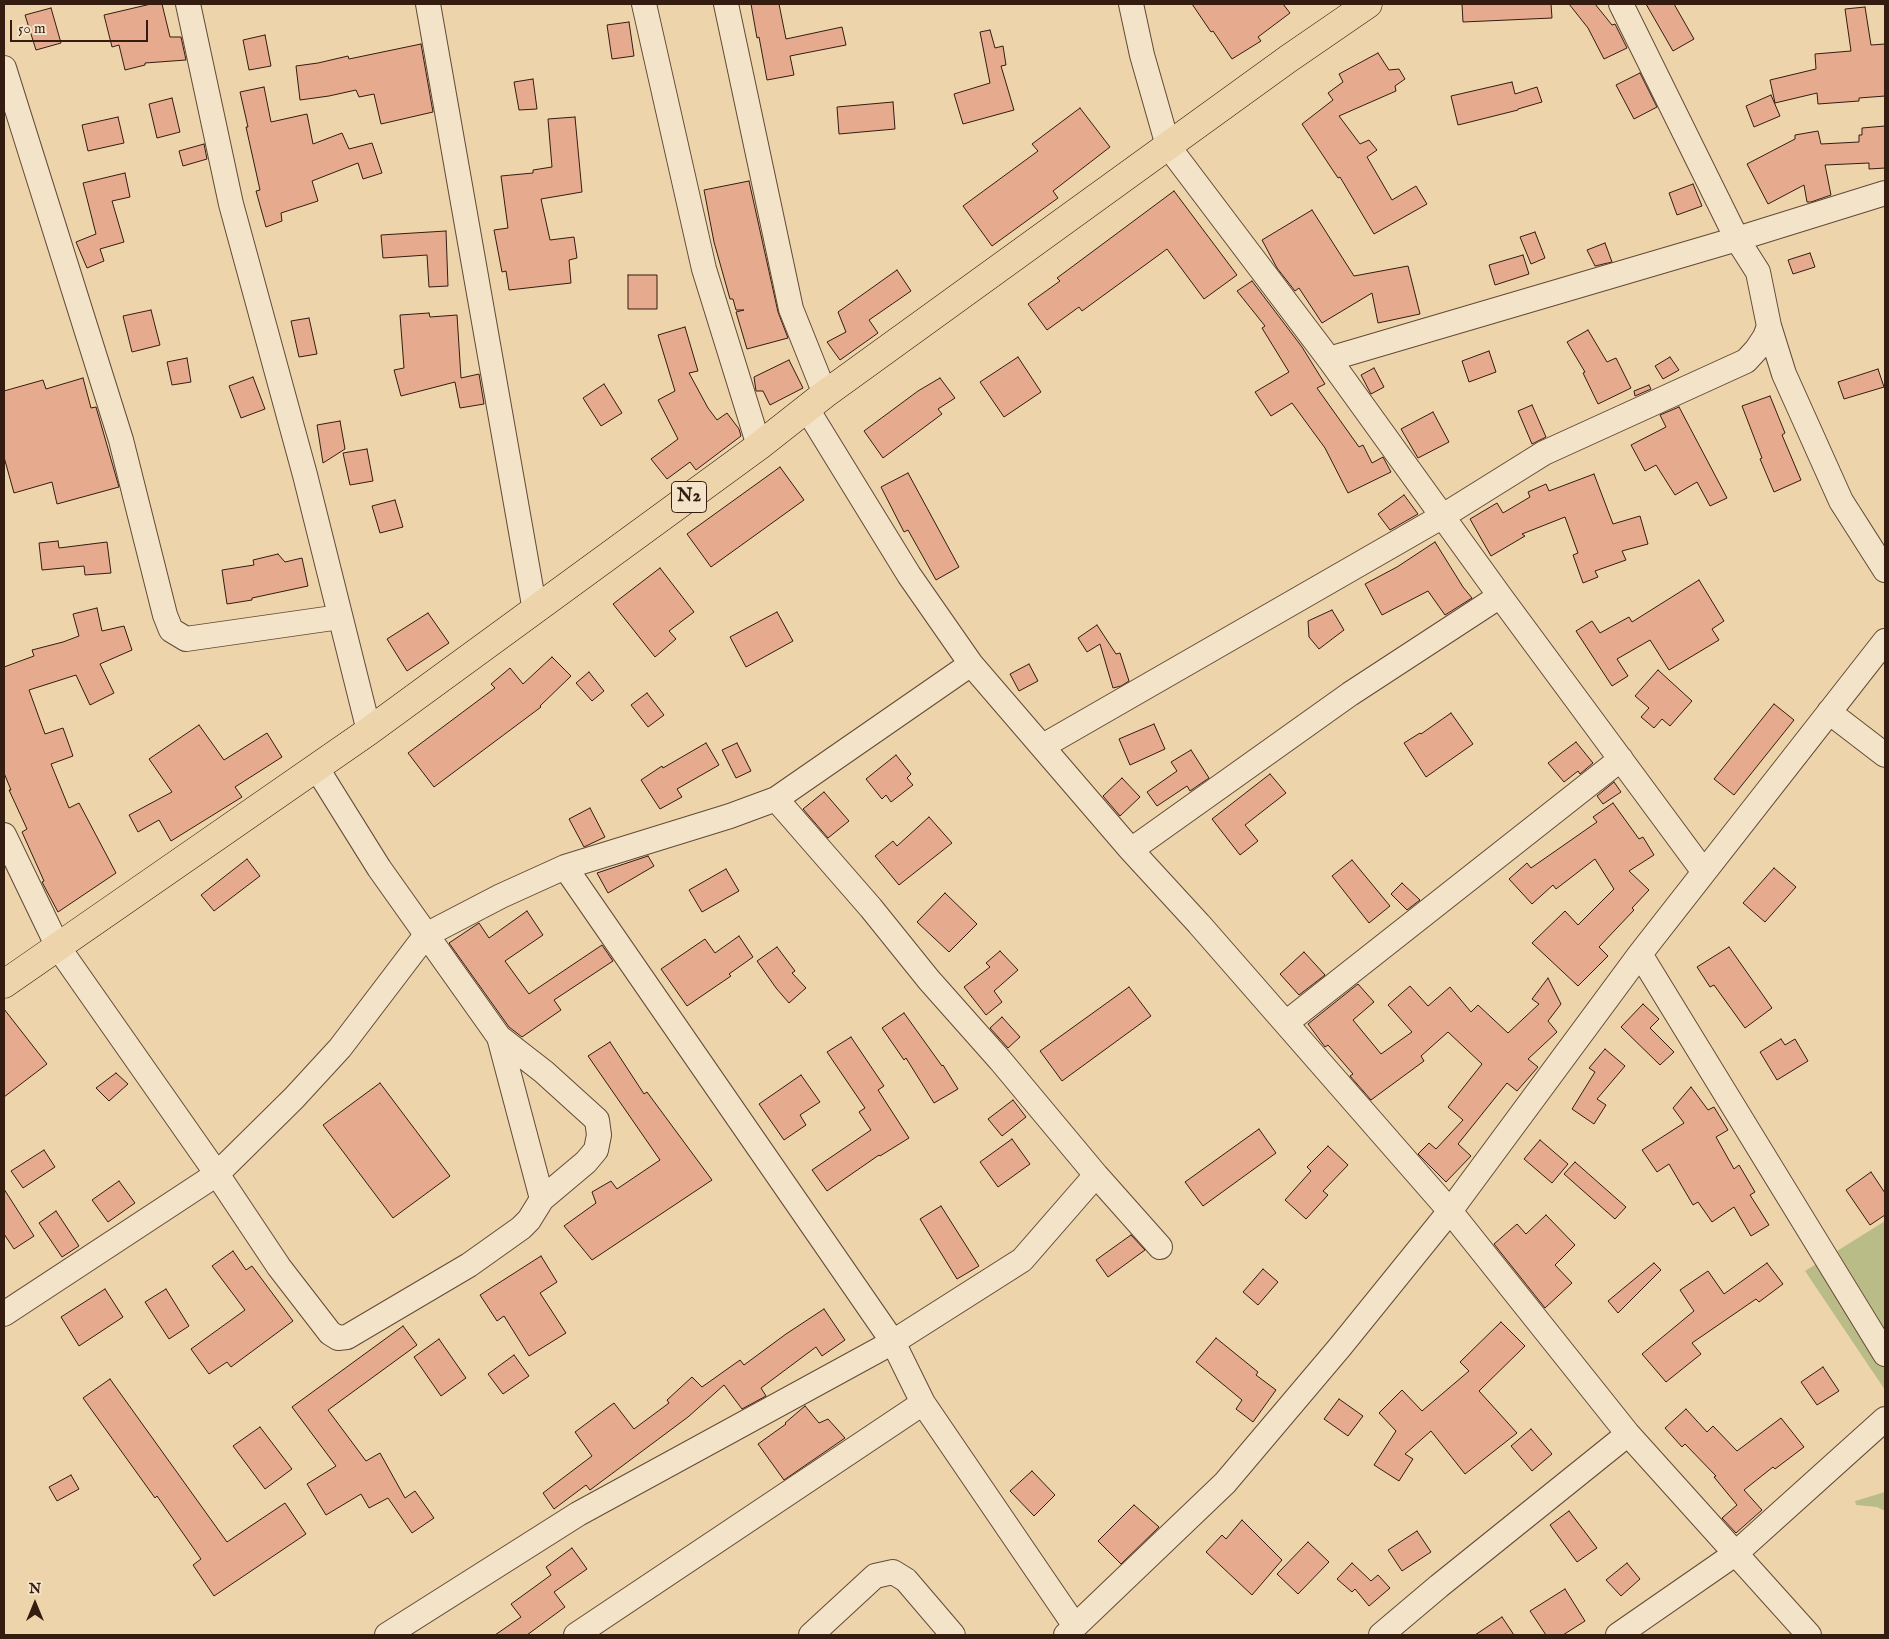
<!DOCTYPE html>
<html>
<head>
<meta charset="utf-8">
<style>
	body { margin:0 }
	#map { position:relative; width:1889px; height:1639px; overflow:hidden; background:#edd4aa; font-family:"IM FELL English",serif }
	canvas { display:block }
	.frame { position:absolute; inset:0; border:5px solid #341c11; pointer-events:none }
	.north { position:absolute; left:10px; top:1579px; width:50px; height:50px; -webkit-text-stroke:4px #f3e3c8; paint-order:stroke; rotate:0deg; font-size:14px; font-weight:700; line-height:20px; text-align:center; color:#341c11 }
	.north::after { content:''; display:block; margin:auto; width:18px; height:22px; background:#341c11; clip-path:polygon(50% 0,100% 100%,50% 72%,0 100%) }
	.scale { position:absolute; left:10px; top:20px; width:138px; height:22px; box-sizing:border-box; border:2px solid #341c11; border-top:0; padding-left:6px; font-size:15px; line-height:18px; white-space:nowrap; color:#341c11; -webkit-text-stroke:4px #f3e3c8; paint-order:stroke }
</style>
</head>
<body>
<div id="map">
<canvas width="1889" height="1639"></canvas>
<div class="frame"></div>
<div class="north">N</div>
<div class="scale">50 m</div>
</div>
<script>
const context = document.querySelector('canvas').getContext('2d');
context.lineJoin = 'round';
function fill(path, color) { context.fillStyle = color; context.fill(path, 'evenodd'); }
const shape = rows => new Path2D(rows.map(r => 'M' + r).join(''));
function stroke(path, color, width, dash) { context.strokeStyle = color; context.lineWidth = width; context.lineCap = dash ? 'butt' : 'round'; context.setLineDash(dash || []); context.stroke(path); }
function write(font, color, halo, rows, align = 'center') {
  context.font = font + ' "IM FELL English",serif'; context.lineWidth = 5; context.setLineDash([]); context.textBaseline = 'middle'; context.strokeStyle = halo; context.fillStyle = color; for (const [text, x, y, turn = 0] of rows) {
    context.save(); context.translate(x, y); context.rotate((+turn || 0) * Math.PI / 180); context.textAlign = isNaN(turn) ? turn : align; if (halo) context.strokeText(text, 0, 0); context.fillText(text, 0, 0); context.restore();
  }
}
fill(shape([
	[1885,1221,1885,1390,1805,1271],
	[1885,1492,1885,1511,1877,1507,1856,1505,1855,1501]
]), '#babc87');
const building = shape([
	[151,4,162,4,170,37,181,37,186,60,145,63,145,65,125,70,119,45,112,47,104,15,151,4],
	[751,4,779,4,786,39,842,27,846,45,790,56,794,75,767,80,759,37,757,38,751,4],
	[1192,4,1283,4,1290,13,1258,37,1261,41,1232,59,1213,31,1211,32,1192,4],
	[1462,4,1551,4,1552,18,1463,22,1462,4],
	[1569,4,1595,4,1612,25,1615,24,1627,48,1604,59,1588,28,1569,4],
	[1646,4,1674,4,1694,39,1673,51,1646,4],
	[1865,7,1871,45,1885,44,1885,96,1859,98,1859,101,1818,104,1817,93,1775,103,1770,80,1816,69,1815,54,1851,51,1845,9,1865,7],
	[51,8,61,43,36,50,25,15,51,8],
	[629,22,634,56,612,59,607,25,629,22],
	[990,30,995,48,1003,46,1006,65,1001,66,1014,110,963,124,954,94,990,83,980,32,990,30],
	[265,35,271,66,249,70,243,40,265,35],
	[421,44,433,112,381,124,374,94,359,97,356,90,329,96,300,100,296,66,318,63,348,56,349,59,421,44],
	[1378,53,1389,70,1399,69,1405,79,1395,86,1396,91,1339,116,1360,144,1369,140,1377,150,1367,157,1392,200,1416,186,1427,204,1374,234,1340,177,1338,178,1302,124,1333,100,1328,93,1343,82,1339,74,1378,53],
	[1640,73,1657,107,1634,119,1616,85,1640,73],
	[533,79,537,109,519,110,514,82,533,79],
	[1512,82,1515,94,1537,87,1542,102,1518,109,1518,110,1458,125,1451,96,1512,82],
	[264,87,271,122,307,114,313,144,342,133,349,149,372,143,382,173,363,179,358,163,312,181,318,201,281,213,282,221,266,227,256,191,260,190,246,127,248,127,240,92,264,87],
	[1771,95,1780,116,1754,127,1746,106,1771,95],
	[172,98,180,132,157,138,149,104,172,98],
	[893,102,895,129,839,134,837,107,893,102],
	[1080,108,1110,147,1053,191,1058,198,992,246,963,206,1038,151,1032,144,1080,108],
	[118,117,124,143,88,151,82,125,118,117],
	[575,117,582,192,541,199,550,240,574,237,577,258,569,260,571,283,509,290,506,271,502,272,494,230,508,228,501,176,533,173,533,170,552,167,548,119,575,117],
	[1885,126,1885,168,1869,169,1869,163,1825,165,1831,195,1811,202,1807,202,1804,185,1768,204,1747,164,1795,139,1795,135,1818,131,1821,144,1859,142,1859,135,1862,135,1862,128,1885,126],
	[204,144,207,159,183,166,179,151,204,144],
	[125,173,130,197,112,201,124,242,100,249,104,261,87,268,76,242,96,234,83,183,125,173],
	[749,181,778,312,788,338,747,349,736,312,744,310,736,310,733,299,730,299,714,242,704,190,749,181],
	[1693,184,1702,206,1677,215,1669,193,1693,184],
	[1174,191,1237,275,1204,299,1167,249,1082,311,1079,307,1047,330,1028,304,1060,281,1057,278,1174,191],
	[1312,210,1354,276,1408,266,1420,314,1378,323,1372,293,1322,323,1299,288,1295,291,1277,268,1262,240,1312,210],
	[446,231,448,286,429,287,427,255,383,258,381,235,446,231],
	[1535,232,1545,258,1531,264,1520,237,1535,232],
	[1605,243,1612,262,1595,266,1587,250,1605,243],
	[1810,253,1815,267,1793,274,1788,260,1810,253],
	[1523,255,1529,274,1495,285,1489,265,1523,255],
	[897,270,911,291,869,320,878,333,840,360,827,342,846,332,838,312,897,270],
	[628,275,657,275,657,309,628,309,628,275],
	[1252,281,1302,347,1325,384,1317,388,1359,447,1363,445,1372,463,1383,457,1391,472,1348,493,1325,448,1292,403,1271,416,1255,392,1289,372,1262,328,1265,326,1237,291,1252,281],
	[151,310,160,345,132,352,123,316,151,310],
	[429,313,430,317,457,315,461,378,479,374,484,404,460,408,455,382,401,396,394,370,404,368,400,315,429,313],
	[309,318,317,354,299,357,291,321,309,318],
	[685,327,698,371,689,373,708,408,717,420,727,413,739,429,741,436,696,470,690,462,667,479,651,459,678,439,658,400,675,391,658,335,685,327],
	[1588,330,1607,362,1616,358,1631,388,1598,404,1583,373,1585,372,1567,342,1588,330],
	[1489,351,1496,372,1469,382,1462,361,1489,351],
	[1018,357,1041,392,1004,417,980,382,1018,357],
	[1670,357,1679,370,1663,379,1655,366,1670,357],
	[187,358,191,382,172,385,167,362,187,358],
	[789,360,803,388,770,405,763,391,756,391,754,377,789,360],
	[1374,368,1384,387,1371,394,1361,375,1374,368],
	[1878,369,1884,387,1844,399,1838,382,1878,369],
	[253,377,265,409,241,418,229,386,253,377],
	[83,378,91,408,96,407,119,487,57,504,52,482,14,493,4,457,4,391,43,380,46,389,83,378],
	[940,378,955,398,938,409,942,414,883,458,864,431,918,391,940,378],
	[604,384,622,413,601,426,583,398,604,384],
	[1649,385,1651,389,1635,396,1634,391,1649,385],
	[1770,396,1785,433,1782,435,1801,480,1774,492,1760,459,1762,458,1742,406,1770,396],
	[1532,405,1546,437,1532,444,1518,411,1532,405],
	[1679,407,1727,498,1710,506,1697,482,1675,495,1656,465,1645,471,1631,445,1666,427,1660,415,1679,407],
	[1433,412,1449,442,1418,458,1401,429,1433,412],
	[340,421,345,449,323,463,317,425,340,421],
	[367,449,373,481,350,485,343,453,367,449],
	[780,467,804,500,711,567,687,534,780,467],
	[908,473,959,567,936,580,908,530,904,532,881,487,908,473],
	[1594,474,1613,524,1640,516,1648,544,1622,551,1626,560,1595,571,1598,577,1583,583,1573,555,1578,553,1565,517,1522,534,1525,536,1491,556,1470,519,1497,503,1503,513,1530,497,1528,492,1546,484,1549,491,1594,474],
	[1404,495,1418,514,1390,530,1378,514,1404,495],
	[395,500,403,527,380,533,372,506,395,500],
	[58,541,59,548,107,542,111,573,85,575,84,566,42,570,39,543,58,541],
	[1435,542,1463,587,1472,598,1445,615,1428,591,1382,615,1365,584,1397,567,1435,542],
	[278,554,285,562,302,558,308,586,252,598,252,600,227,604,222,570,254,565,253,560,278,554],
	[660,568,694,612,669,631,676,639,655,657,613,604,660,568],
	[1699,580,1724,621,1712,629,1719,640,1669,670,1650,640,1617,659,1628,676,1612,686,1576,631,1592,621,1600,633,1629,617,1632,622,1699,580],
	[97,608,102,631,124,626,132,650,100,664,114,693,90,705,76,675,29,690,45,734,63,728,73,756,51,764,69,808,79,803,116,873,58,912,42,882,44,881,22,832,27,829,9,790,11,790,4,773,4,667,34,656,32,650,63,642,79,636,73,614,97,608],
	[1332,610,1344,630,1319,649,1309,637,1308,621,1332,610],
	[777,612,793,641,746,667,730,637,777,612],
	[428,613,449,643,407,671,387,639,428,613],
	[1097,625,1116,654,1120,653,1129,681,1121,686,1113,688,1100,644,1087,652,1078,638,1097,625],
	[552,657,571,676,540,706,541,707,434,787,408,753,495,688,491,684,510,668,523,684,552,657],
	[1029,664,1038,681,1019,691,1010,674,1029,664],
	[1658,670,1692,701,1670,726,1662,719,1654,728,1641,717,1649,708,1635,696,1658,670],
	[589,672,604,691,592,701,576,683,589,672],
	[647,693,664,715,648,727,631,705,647,693],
	[1774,704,1794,720,1734,795,1714,779,1774,704],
	[1451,713,1473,744,1426,777,1404,743,1420,733,1421,734,1451,713],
	[1154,724,1165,749,1130,765,1119,739,1154,724],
	[199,725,224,760,267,733,282,757,235,787,242,797,171,841,159,820,138,832,129,815,172,792,149,759,199,725],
	[1576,742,1593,763,1580,774,1578,771,1564,782,1548,763,1576,742],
	[706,743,719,765,677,789,682,797,660,809,641,780,662,766,663,768,706,743],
	[737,743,751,771,736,778,722,750,737,743],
	[1191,750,1209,778,1190,791,1187,786,1157,806,1147,792,1177,771,1171,762,1191,750],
	[896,755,911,774,907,778,913,785,891,802,886,795,882,799,866,779,896,755],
	[1270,774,1286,793,1245,825,1258,841,1240,855,1212,819,1270,774],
	[1122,778,1140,797,1120,816,1103,796,1122,778],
	[1614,782,1621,792,1603,804,1597,796,1614,782],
	[824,792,849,821,828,838,803,809,824,792],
	[1613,803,1639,839,1643,837,1654,855,1629,871,1649,890,1632,908,1634,910,1599,947,1608,956,1578,986,1532,943,1565,911,1578,925,1614,889,1595,859,1556,889,1553,885,1532,904,1509,879,1527,863,1531,868,1597,822,1593,817,1613,803],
	[590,808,605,837,584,847,569,819,590,808],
	[929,817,952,843,899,885,875,856,893,841,897,846,929,817],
	[648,856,654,866,608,893,597,873,648,856],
	[247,859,260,876,214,911,201,895,247,859],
	[1352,860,1390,906,1369,923,1332,876,1352,860],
	[1774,868,1796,887,1765,922,1743,903,1774,868],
	[726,869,739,891,702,912,689,890,726,869],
	[1402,883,1420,900,1407,910,1391,894,1402,883],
	[945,893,977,924,949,952,917,922,945,893],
	[527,911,543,935,505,961,529,994,602,945,613,961,554,1000,561,1010,522,1037,509,1027,449,943,479,923,489,938,527,911],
	[739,936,753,957,729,974,731,976,687,1006,661,969,705,939,715,953,739,936],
	[777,947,795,971,792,973,806,988,789,1003,776,988,757,961,777,947],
	[1729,947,1772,1008,1745,1028,1714,985,1710,987,1697,967,1729,947],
	[1000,951,1018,970,994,991,1002,1002,986,1015,964,987,990,967,986,963,1000,951],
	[1304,952,1325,975,1299,995,1280,974,1304,952],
	[1548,978,1561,1004,1548,1021,1557,1032,1528,1059,1538,1067,1517,1091,1507,1083,1458,1144,1471,1156,1446,1182,1418,1154,1429,1143,1436,1149,1463,1120,1448,1107,1482,1064,1448,1032,1421,1056,1424,1061,1371,1100,1350,1076,1353,1074,1328,1045,1325,1047,1308,1024,1358,984,1374,1002,1353,1020,1381,1054,1412,1032,1388,1005,1410,986,1428,1006,1450,987,1471,1012,1478,1005,1508,1033,1539,1004,1532,999,1548,978],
	[1129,987,1151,1016,1062,1081,1040,1051,1129,987],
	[1643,1004,1659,1019,1650,1028,1674,1052,1660,1065,1621,1027,1643,1004],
	[4,1009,47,1064,4,1097,4,1009],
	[904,1013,942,1066,943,1065,958,1089,934,1103,906,1058,904,1060,882,1028,904,1013],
	[1002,1017,1020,1037,1008,1048,990,1028,1002,1017],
	[851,1037,884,1086,878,1090,909,1138,880,1156,879,1155,827,1191,812,1170,871,1130,859,1112,865,1108,827,1052,851,1037],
	[1781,1039,1785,1045,1795,1039,1808,1061,1777,1080,1760,1052,1781,1039],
	[610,1042,644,1094,647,1092,712,1180,592,1260,564,1226,596,1203,592,1192,611,1181,617,1189,660,1160,588,1056,610,1042],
	[1605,1049,1625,1066,1597,1099,1606,1105,1594,1124,1572,1109,1595,1072,1589,1068,1605,1049],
	[116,1073,128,1084,109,1101,96,1088,116,1073],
	[801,1075,820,1102,800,1115,806,1125,784,1140,759,1104,801,1075],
	[380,1083,450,1176,393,1218,323,1125,380,1083],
	[1691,1087,1708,1110,1714,1107,1728,1130,1716,1137,1734,1169,1739,1165,1755,1192,1750,1195,1769,1225,1751,1236,1734,1207,1712,1222,1698,1202,1693,1205,1669,1164,1657,1172,1642,1150,1684,1123,1673,1108,1691,1087],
	[1013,1100,1026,1117,1002,1136,988,1119,1013,1100],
	[1259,1129,1276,1153,1203,1206,1185,1182,1259,1129],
	[1012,1139,1030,1164,998,1187,980,1162,1012,1139],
	[1540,1140,1568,1164,1552,1183,1524,1159,1540,1140],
	[1328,1146,1348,1165,1323,1191,1328,1195,1306,1219,1285,1200,1311,1171,1307,1167,1328,1146],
	[44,1150,55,1167,23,1188,11,1171,44,1150],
	[1575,1162,1626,1207,1615,1219,1564,1174,1575,1162],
	[1871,1172,1885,1193,1885,1215,1870,1225,1846,1190,1871,1172],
	[119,1181,135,1203,108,1222,92,1200,119,1181],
	[4,1189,34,1236,14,1249,4,1234,4,1189],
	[941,1206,979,1266,957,1279,920,1219,941,1206],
	[56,1211,79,1246,62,1257,39,1223,56,1211],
	[1546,1215,1575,1245,1555,1265,1572,1283,1545,1308,1494,1244,1517,1224,1526,1234,1546,1215],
	[1131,1235,1145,1250,1108,1277,1096,1260,1131,1235],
	[233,1251,246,1270,252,1266,293,1321,231,1367,227,1362,209,1374,191,1349,245,1310,212,1266,233,1251],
	[541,1256,557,1282,540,1293,566,1333,529,1356,504,1316,497,1321,480,1295,541,1256],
	[1654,1263,1661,1270,1618,1313,1608,1301,1654,1263],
	[1767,1263,1783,1284,1759,1302,1756,1299,1692,1343,1701,1354,1666,1382,1642,1354,1694,1311,1680,1290,1708,1271,1724,1294,1767,1263],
	[1263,1269,1278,1282,1258,1305,1243,1292,1263,1269],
	[105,1289,123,1317,79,1346,61,1317,105,1289],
	[166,1289,189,1326,169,1339,145,1302,166,1289],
	[824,1309,845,1340,822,1356,816,1347,761,1388,766,1396,742,1409,724,1385,688,1417,590,1490,586,1485,554,1509,543,1493,592,1456,575,1432,614,1403,634,1429,669,1403,667,1400,692,1377,702,1387,740,1360,744,1365,786,1334,824,1309],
	[1501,1322,1525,1346,1479,1391,1517,1433,1465,1474,1431,1431,1405,1454,1413,1459,1399,1481,1374,1465,1396,1431,1379,1413,1402,1390,1422,1411,1469,1371,1460,1362,1501,1322],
	[403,1326,417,1345,328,1410,366,1461,380,1453,405,1498,415,1491,434,1518,412,1533,388,1498,369,1508,361,1494,326,1515,307,1484,336,1466,292,1407,403,1326],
	[1216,1338,1258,1372,1256,1375,1276,1390,1253,1422,1236,1409,1242,1400,1196,1362,1216,1338],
	[439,1339,466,1378,441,1396,414,1357,439,1339],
	[514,1355,529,1376,503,1394,488,1374,514,1355],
	[1823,1367,1839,1391,1817,1405,1801,1382,1823,1367],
	[110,1379,227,1542,285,1503,306,1534,214,1596,193,1565,201,1559,157,1496,155,1498,83,1398,110,1379],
	[1339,1399,1363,1416,1348,1436,1324,1419,1339,1399],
	[805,1406,819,1423,828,1419,845,1438,784,1480,758,1444,786,1424,785,1423,805,1406],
	[1686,1409,1707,1432,1713,1426,1737,1451,1781,1418,1804,1447,1775,1469,1773,1467,1744,1490,1762,1510,1736,1533,1722,1518,1737,1505,1714,1477,1716,1476,1685,1444,1682,1447,1665,1428,1686,1409],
	[260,1427,292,1469,265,1489,233,1446,260,1427],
	[1531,1429,1552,1454,1532,1471,1511,1446,1531,1429],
	[1032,1471,1055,1495,1034,1516,1010,1491,1032,1471],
	[71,1475,79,1489,57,1501,49,1487,71,1475],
	[1134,1505,1159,1527,1121,1564,1098,1541,1134,1505],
	[1569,1511,1597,1548,1577,1562,1550,1525,1569,1511],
	[1242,1520,1282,1560,1252,1595,1206,1552,1222,1535,1226,1539,1242,1520],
	[1417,1531,1431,1552,1402,1571,1388,1550,1417,1531],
	[1308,1542,1329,1562,1298,1594,1277,1574,1308,1542],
	[572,1548,587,1569,554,1592,565,1607,527,1635,495,1635,521,1617,511,1604,551,1575,546,1567,572,1548],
	[1352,1563,1371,1581,1378,1575,1390,1588,1369,1606,1355,1589,1352,1592,1337,1579,1352,1563],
	[1627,1563,1640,1579,1621,1596,1606,1580,1627,1563],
	[1565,1589,1585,1621,1563,1635,1546,1635,1530,1611,1565,1589],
	[1502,1617,1514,1635,1475,1635,1502,1617]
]);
fill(building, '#e6ab8f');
stroke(building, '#341c11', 1);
const minor = shape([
	[188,4,231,204,305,475,369,731],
	[428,4,535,611],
	[644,4,704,269,759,446],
	[726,4,791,309,825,394],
	[1131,4,1142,55,1168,146,1329,359,1500,596,1704,872],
	[4,68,121,440,165,615,171,630,186,639,340,617],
	[1769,326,1784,374,1841,501,1885,570],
	[1329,359,1737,239,1885,193],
	[807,409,909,575,971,664,1131,850],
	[1500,596,1350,694,1131,850,1199,924,1450,1211,1628,1434,1809,1635],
	[1829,712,1885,755],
	[1043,746,1443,516,1544,453,1746,361,1757,349,1765,337,1769,326,1758,272,1737,239,1621,4],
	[776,799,871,908,929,980,1000,1060,1096,1175,1160,1247],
	[4,835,58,947,217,1174,279,1267,330,1333,338,1338,347,1337,469,1265,521,1228,529,1220,542,1199,586,1162,596,1150,599,1135,597,1120,544,1072,499,1037,379,868,316,767],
	[565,867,893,1342,923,1403,1075,1626],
	[1640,954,1885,1354],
	[1286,1023,1621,759],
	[499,1037,542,1199],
	[4,1314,217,1174,294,1098,340,1048,426,935,501,896,565,867,730,816,776,799,971,664],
	[387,1635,578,1514,893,1342,1022,1260,1096,1175],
	[576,1635,923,1403],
	[811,1635,875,1576,893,1572,906,1580,953,1635],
	[1066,1635,1225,1483,1340,1347,1450,1211,1640,954,1885,641],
	[1381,1635,1439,1586,1628,1434],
	[1618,1635,1735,1554,1885,1419]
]);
const highway = shape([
	[4,984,369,731,759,446,825,394,1288,59,1368,4]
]);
stroke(minor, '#624a37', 26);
stroke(highway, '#341c11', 29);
stroke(minor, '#f3e3c8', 24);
stroke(highway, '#edd4aa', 28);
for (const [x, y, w] of [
	[689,497,35]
]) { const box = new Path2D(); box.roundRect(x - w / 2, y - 15.5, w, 31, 4); context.fillStyle = '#f3e3c8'; context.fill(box); stroke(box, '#341c11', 1); }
write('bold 18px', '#341c11', null, [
	["N2",689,497]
]);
</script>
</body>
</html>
